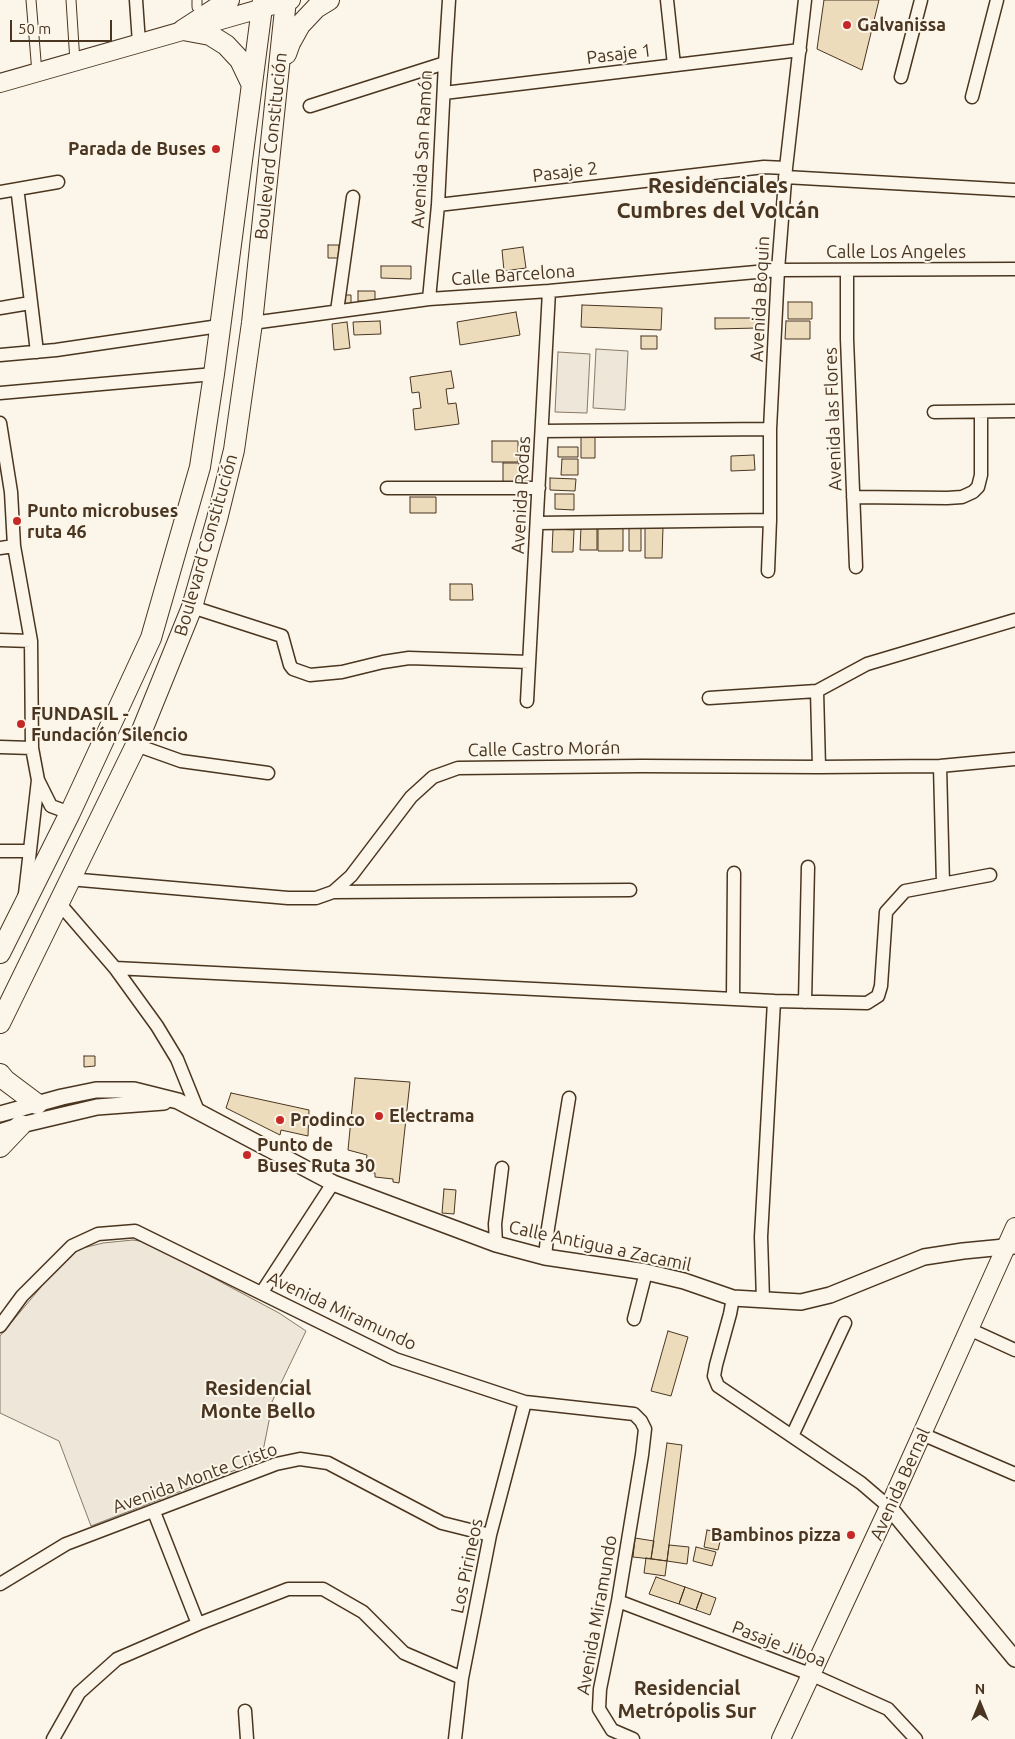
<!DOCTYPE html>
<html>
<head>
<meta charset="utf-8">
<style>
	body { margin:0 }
	#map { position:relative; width:1015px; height:1739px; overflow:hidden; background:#fbf6e9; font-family:Ubuntu,sans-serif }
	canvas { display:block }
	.north { position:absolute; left:955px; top:1679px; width:50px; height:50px; -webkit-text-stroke:4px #fbf6e9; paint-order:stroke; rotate:0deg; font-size:14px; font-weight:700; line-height:20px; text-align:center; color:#4a3520 }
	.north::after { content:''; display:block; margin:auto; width:18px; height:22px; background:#4a3520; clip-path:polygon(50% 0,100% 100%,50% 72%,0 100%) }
	.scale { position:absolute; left:10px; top:20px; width:102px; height:22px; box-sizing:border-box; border:2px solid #4a3520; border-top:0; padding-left:6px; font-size:15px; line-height:18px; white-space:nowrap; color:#4a3520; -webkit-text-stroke:4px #fbf6e9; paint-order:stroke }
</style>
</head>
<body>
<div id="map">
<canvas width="1015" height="1739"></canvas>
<div class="north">N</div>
<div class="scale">50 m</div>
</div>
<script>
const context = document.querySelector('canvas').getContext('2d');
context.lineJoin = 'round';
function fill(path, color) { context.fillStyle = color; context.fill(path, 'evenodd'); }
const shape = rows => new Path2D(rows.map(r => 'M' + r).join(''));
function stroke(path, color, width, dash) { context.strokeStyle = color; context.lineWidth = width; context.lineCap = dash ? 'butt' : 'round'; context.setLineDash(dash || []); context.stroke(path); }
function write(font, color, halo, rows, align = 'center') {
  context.font = font + ' Ubuntu,sans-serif'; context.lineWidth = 4; context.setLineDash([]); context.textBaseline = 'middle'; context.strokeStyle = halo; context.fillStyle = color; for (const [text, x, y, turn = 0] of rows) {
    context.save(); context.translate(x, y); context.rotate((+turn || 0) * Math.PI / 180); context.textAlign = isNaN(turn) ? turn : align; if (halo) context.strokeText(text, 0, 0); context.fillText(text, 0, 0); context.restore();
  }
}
const green = shape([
	[596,349,628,351,625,410,593,408,596,349],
	[558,352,590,354,587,413,555,412,558,352],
	[133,1240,146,1242,279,1313,306,1331,270,1406,270,1416,263,1451,256,1462,91,1526,59,1441,0,1413,0,1336,46,1281,79,1249,103,1243,133,1240]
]);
fill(green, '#ede6d9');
stroke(green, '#887966', 1);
const building = shape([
	[824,0,879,0,862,70,817,49,824,0],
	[328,245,339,245,338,258,328,258,328,245],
	[523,247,526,268,504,271,502,250,523,247],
	[381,266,411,266,411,279,381,278,381,266],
	[358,291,375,291,375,301,358,301,358,291],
	[343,295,351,295,351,305,343,305,343,295],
	[788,302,812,302,812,319,788,319,788,302],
	[582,305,662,308,661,330,581,327,582,305],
	[516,312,520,335,460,345,457,322,516,312],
	[715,318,758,318,758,328,715,329,715,318],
	[380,321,381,334,354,335,353,322,380,321],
	[786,321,810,321,810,339,785,339,786,321],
	[347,322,350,348,334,350,332,324,347,322],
	[641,336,657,336,657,349,641,349,641,336],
	[451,371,454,388,446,389,448,404,456,403,459,424,415,430,413,409,421,408,419,392,412,393,410,377,451,371],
	[581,437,595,437,595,458,581,458,581,437],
	[492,441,518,441,518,462,492,462,492,441],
	[558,447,578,447,578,457,558,457,558,447],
	[754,455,755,470,731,471,731,456,754,455],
	[562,459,578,459,578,475,561,475,562,459],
	[503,463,519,463,519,483,503,483,503,463],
	[550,478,576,479,575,491,550,490,550,478],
	[555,494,574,494,574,510,555,509,555,494],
	[410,497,436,497,436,513,410,513,410,497],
	[629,525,641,526,641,551,629,551,629,525],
	[581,527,597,528,597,550,580,550,581,527],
	[645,527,663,527,662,558,645,558,645,527],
	[598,528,623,528,623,551,598,551,598,528],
	[553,529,574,530,573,552,552,552,553,529],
	[450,584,472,584,473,600,450,600,450,584],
	[84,1056,95,1056,95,1066,84,1067,84,1056],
	[355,1078,410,1082,399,1183,393,1182,393,1179,375,1177,375,1173,365,1171,367,1155,348,1150,355,1078],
	[231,1093,309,1110,308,1136,281,1130,280,1135,226,1108,231,1093],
	[444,1189,456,1190,454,1214,442,1213,444,1189],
	[668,1331,688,1337,671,1396,651,1391,668,1331],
	[667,1443,682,1445,667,1561,651,1559,667,1443],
	[707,1530,722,1533,718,1550,704,1547,707,1530],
	[635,1538,654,1541,651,1559,633,1557,635,1538],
	[669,1545,689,1547,687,1564,667,1561,669,1545],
	[696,1547,716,1552,712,1566,693,1561,696,1547],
	[646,1558,667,1561,665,1576,644,1573,646,1558],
	[656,1577,685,1587,679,1604,649,1594,656,1577],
	[685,1587,702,1593,696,1610,679,1604,685,1587],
	[702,1593,716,1598,710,1615,696,1610,702,1593]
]);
fill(building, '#ecdcbc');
stroke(building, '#4a3520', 1);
const pedestrian = shape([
	[31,0,37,73],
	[71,0,75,62],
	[197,0,197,7]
]);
const minor = shape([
	[136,0,139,43],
	[667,0,674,65],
	[901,77,921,0],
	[444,93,800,50],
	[972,97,997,0],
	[310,106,445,63],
	[785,177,1014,190],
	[15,190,18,195,37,352],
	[0,192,58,182],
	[438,205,764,167,786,168],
	[847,270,847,339,856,567],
	[429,299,438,205,445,63,449,0],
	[0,308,30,303],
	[337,311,353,197],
	[252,323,429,299,549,291,778,270,1015,269],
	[0,355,56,350,219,326],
	[0,393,214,374],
	[934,412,1015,411],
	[0,423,11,492,14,546,31,641,32,748,38,780,25,894],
	[542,431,770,429],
	[387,488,539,488],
	[853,497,947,498,962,497,973,492,978,487,981,475,981,412],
	[537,523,770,520],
	[0,548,14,546],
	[768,571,770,520,770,429,778,270,786,168,805,0],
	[192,607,282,636,290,665,293,669,310,675,342,672,383,662,409,658,529,662],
	[0,640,31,641],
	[817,691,819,767],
	[709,698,817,691,867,664,1015,620],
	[527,701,549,291],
	[136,745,181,761,268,773],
	[0,747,32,748],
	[940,766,943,884],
	[38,780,51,806,70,813],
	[0,851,30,851],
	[69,879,288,898,316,898,333,892,351,876,411,797,433,777,458,768,641,766,819,767,940,766,1015,759],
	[333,892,630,890],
	[59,903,115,968,157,1026,177,1059,198,1111],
	[115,968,774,1001,867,1003,878,996,881,986,886,912,905,891,990,875],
	[733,999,734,873],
	[805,1002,808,867],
	[496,1244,495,1224,502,1168],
	[545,1257,548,1228,569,1098],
	[262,1292,333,1183],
	[733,1298,730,1314,716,1365,714,1376,718,1386,861,1483,889,1507],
	[763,1300,761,1237,774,1001],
	[634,1319,646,1272],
	[0,1326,22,1296,72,1246,98,1234,135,1231,395,1359,525,1402,634,1414,641,1421,645,1429,642,1455,618,1601,600,1689,599,1709,612,1730,633,1739],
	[969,1329,1015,1350],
	[922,1434,1015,1474],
	[792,1436,845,1323],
	[154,1512,198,1624],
	[0,1584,66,1544,276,1464,300,1459,328,1463,442,1523,490,1535],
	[618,1601,810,1674,888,1709,916,1739],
	[245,1711,247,1739],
	[53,1739,79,1693,117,1659,198,1624,288,1589,323,1589,363,1612,404,1653,462,1678],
	[455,1739,462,1678,490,1535,525,1402]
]);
const tertiary = shape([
	[0,1114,62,1097,96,1090,134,1090,178,1101,333,1183,496,1244,545,1257,646,1272,684,1281,733,1298,801,1302,830,1295,924,1257,963,1251,1015,1246],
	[0,1132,21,1125,97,1107,164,1102],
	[889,1507,1015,1659]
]);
const secondary = shape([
	[0,83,291,0],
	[781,1739,889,1507,1015,1227]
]);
const trunk = shape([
	[183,30,210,35,226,45,240,60,251,83],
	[183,30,229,0],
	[286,54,290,43,300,25,316,8,329,0],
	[0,953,70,813,151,638,200,467,214,374,263,0],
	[0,1023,136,745,192,607,217,519,234,450,252,323,286,0],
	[0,1074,5,1080,37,1104],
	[0,1147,21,1125]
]);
stroke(pedestrian, '#4a3520', 11);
stroke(minor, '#4a3520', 15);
stroke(tertiary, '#4a3520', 18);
stroke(secondary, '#4a3520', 20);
stroke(trunk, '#4a3520', 22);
stroke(pedestrian, '#fbf6e9', 9);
stroke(minor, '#fbf6e9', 12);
stroke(tertiary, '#fbf6e9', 15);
stroke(secondary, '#fbf6e9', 18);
stroke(trunk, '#fbf6e9', 20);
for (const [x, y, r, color] of [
	[847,25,5,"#c62828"],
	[216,149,5,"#c62828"],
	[17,521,5,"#c62828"],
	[21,724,5,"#c62828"],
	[379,1116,5,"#c62828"],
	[280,1120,5,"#c62828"],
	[247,1155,5,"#c62828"],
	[851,1535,5,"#c62828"]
]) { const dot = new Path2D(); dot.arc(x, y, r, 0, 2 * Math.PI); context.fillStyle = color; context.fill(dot); stroke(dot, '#fbf6e9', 2); }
write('bold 18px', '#4a3520', '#fbf6e9', [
	["Galvanissa",857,25],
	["Parada de Buses",206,149,"right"],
	["Punto microbuses",27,511],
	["ruta 46",27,532],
	["FUNDASIL -",31,714],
	["Fundación Silencio",31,735],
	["Electrama",389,1116],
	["Prodinco",290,1120],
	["Punto de",257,1145],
	["Buses Ruta 30",257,1166],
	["Bambinos pizza",841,1535,"right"]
], 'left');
write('18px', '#4a3520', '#fbf6e9', [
	["Pasaje 1",619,54,-7],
	["Boulevard Constitución",271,146,-84],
	["Avenida San Ramón",422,149,-87],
	["Pasaje 2",565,172,-7],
	["Calle Los Angeles",896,252],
	["Calle Barcelona",513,275,-4],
	["Avenida Boquin",760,299,-87],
	["Avenida las Flores",833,419,-92],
	["Avenida Rodas",521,495,-87],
	["Boulevard Constitución",206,545,-74],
	["Calle Castro Morán",544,749,-1],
	["Calle Antigua a Zacamil",600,1246,12],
	["Avenida Miramundo",342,1311,25],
	["Avenida Monte Cristo",195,1478,-20],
	["Avenida Bernal",900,1484,-66],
	["Los Pirineos",467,1566,-78],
	["Avenida Miramundo",597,1615,-80],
	["Pasaje Jiboa",779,1644,21]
]);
write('bold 20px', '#4a3520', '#fbf6e9', [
	["Residencial",258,1388],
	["Monte Bello",258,1411],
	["Residencial",687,1688],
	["Metrópolis Sur",687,1711]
]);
write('bold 22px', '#4a3520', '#fbf6e9', [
	["Residenciales",718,186],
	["Cumbres del Volcán",718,211]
]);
</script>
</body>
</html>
